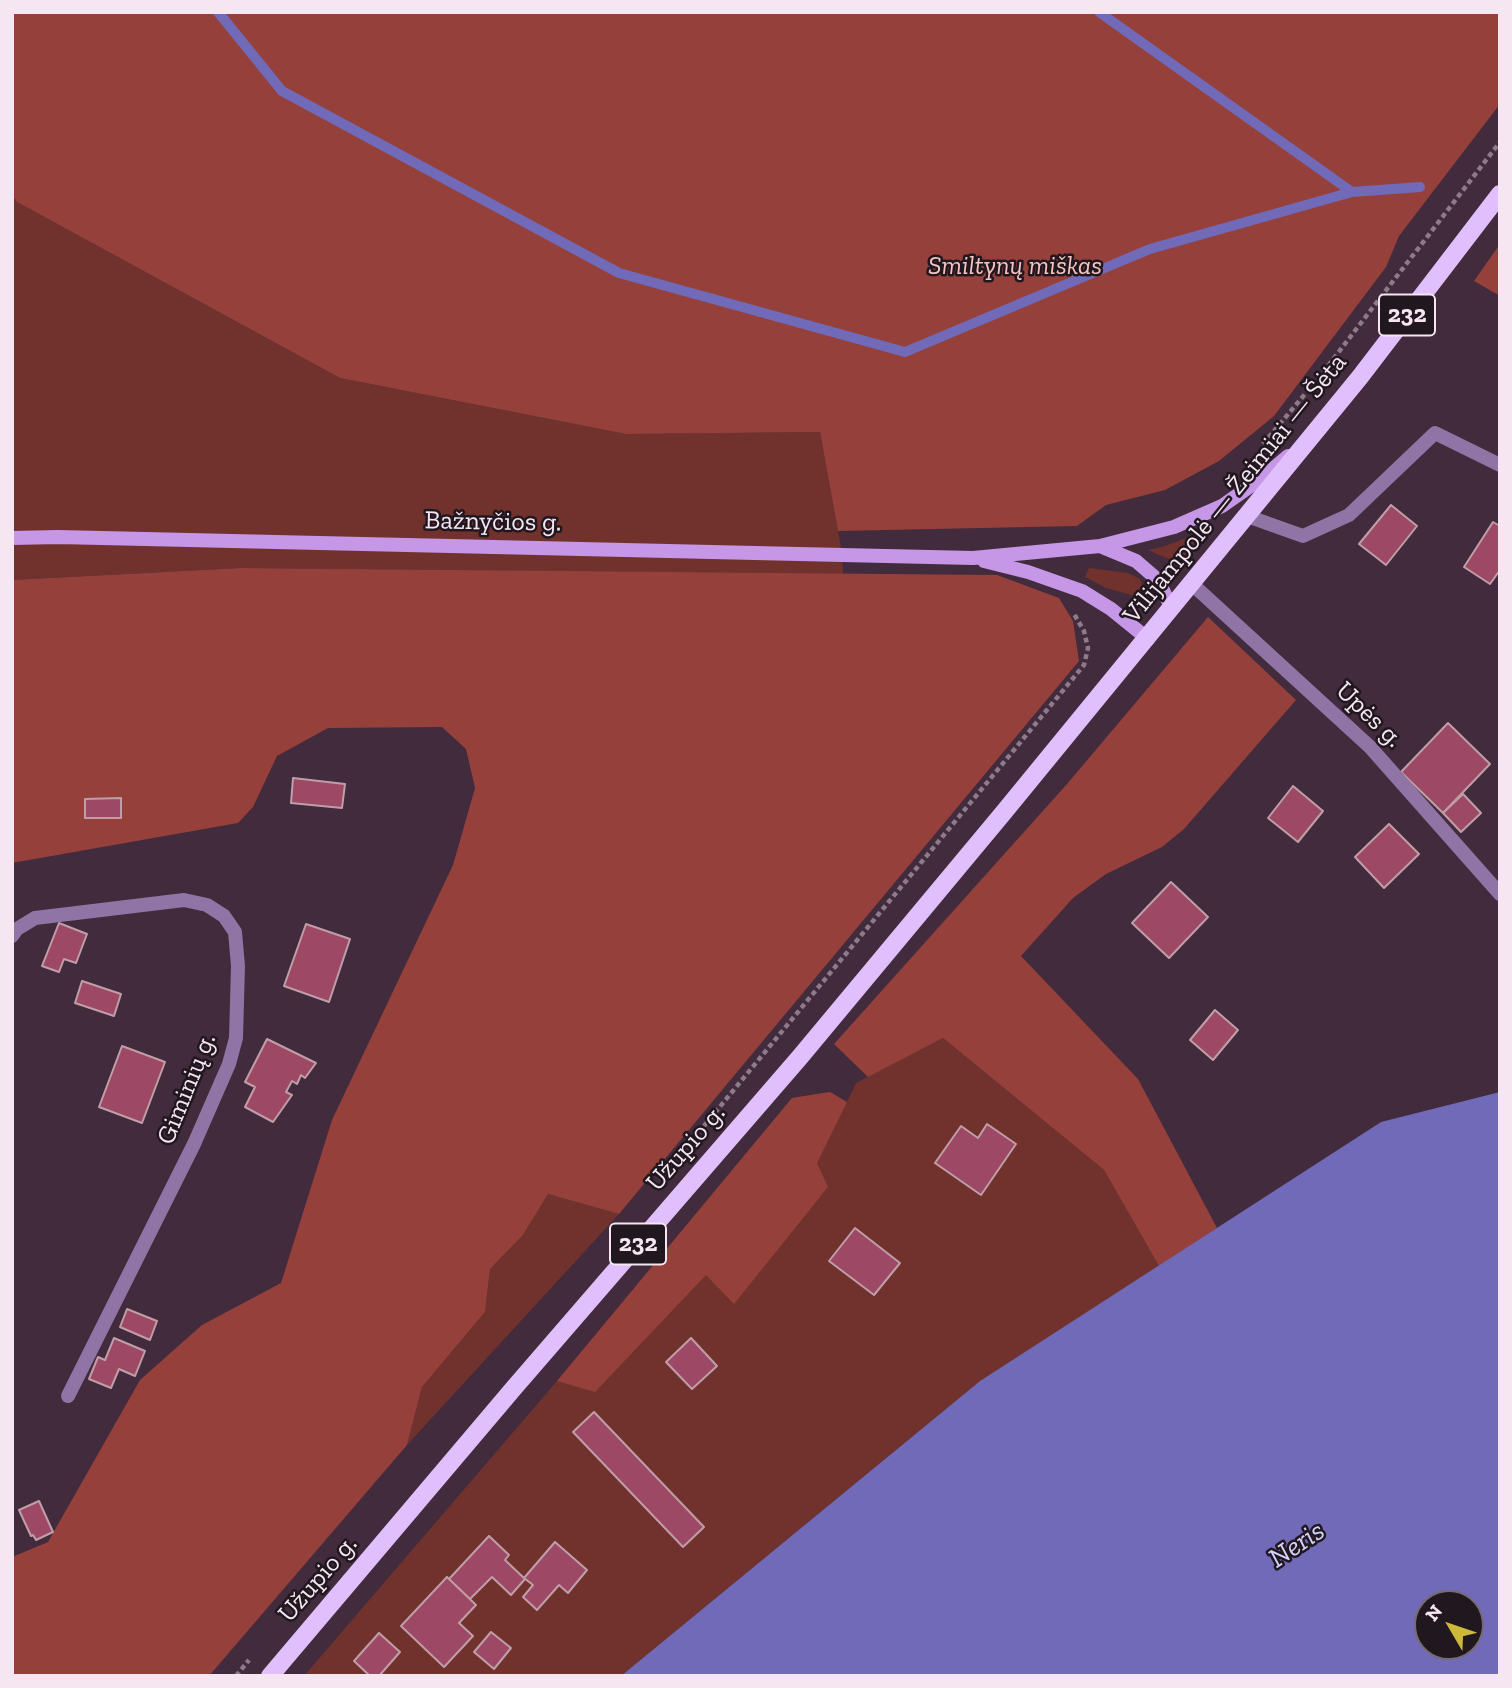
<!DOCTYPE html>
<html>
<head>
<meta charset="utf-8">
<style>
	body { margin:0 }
	#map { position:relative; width:1512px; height:1688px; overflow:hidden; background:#412b3c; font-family:"Zilla Slab",serif }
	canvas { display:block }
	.frame { position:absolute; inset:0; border:14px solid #f5e6f1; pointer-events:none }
	.north { position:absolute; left:1414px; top:1590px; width:70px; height:70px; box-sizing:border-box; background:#21171f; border:2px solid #766a73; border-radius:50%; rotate:309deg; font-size:19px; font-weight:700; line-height:28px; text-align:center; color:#f5e6f1 }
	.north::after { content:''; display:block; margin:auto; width:24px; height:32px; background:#ccb939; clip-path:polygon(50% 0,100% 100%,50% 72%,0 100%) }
</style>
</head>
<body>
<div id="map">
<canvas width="1512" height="1688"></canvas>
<div class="frame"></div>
<div class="north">N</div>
</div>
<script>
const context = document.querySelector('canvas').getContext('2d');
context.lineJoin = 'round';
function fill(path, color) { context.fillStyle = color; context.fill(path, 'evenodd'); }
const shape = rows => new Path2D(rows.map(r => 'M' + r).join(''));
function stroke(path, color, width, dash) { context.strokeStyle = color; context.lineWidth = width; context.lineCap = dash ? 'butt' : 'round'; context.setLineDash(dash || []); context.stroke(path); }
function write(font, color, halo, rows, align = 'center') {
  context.font = font + ' "Zilla Slab",serif'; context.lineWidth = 5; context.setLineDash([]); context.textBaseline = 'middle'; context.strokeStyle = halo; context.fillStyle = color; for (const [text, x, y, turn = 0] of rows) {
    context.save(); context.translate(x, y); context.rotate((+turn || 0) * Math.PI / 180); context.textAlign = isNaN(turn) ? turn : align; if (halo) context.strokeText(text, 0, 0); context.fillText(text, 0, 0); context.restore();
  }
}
fill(shape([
	[12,195,17,202,340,378,626,434,820,432,842,553,843,574,241,568,12,580],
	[1203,532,1178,563,1148,550,1162,547],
	[1089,568,1128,573,1140,579,1145,592,1142,595,1131,595,1106,588,1085,577],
	[943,1038,1104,1170,1159,1266,980,1381,621,1676,304,1676,557,1381,792,1098,830,1092,847,1102,856,1083],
	[548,1194,619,1214,407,1445,422,1387,485,1312,490,1269,523,1235]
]), '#71322e');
fill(shape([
	[12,12,1500,12,1500,104,1399,236,1386,267,1274,416,1219,461,1165,490,1106,505,1077,526,838,531,820,432,626,434,340,378,17,202,12,195],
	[1500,244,1500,296,1474,281],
	[241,568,997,575,1059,598,1073,621,1079,661,619,1214,548,1194,523,1235,490,1269,485,1312,422,1387,407,1445,209,1676,12,1676,12,1557,48,1542,140,1380,202,1325,281,1283,332,1120,453,865,475,788,466,749,442,727,328,728,277,756,253,807,238,823,12,863,12,580],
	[1208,617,1296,700,1184,829,1162,847,1106,874,1073,898,1021,956,1138,1079,1217,1228,1159,1266,1104,1170,943,1038,868,1077,834,1044,1067,784],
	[830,1092,847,1102,817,1163,828,1187,734,1304,706,1275,595,1392,557,1381,792,1098]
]), '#96403b');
fill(shape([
	[1500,1092,1500,1676,621,1676,980,1381,1381,1122],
	[1428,1604,1470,1604,1470,1646,1428,1646]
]), '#706ab8');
stroke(shape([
	[218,12,282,91,619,273,905,352,1150,249,1352,192,1420,187],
	[1099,12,1352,192]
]), '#706ab8', 10);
const building = shape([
	[1391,505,1417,526,1386,565,1359,544,1391,505],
	[1493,522,1500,526,1500,570,1490,584,1464,567,1493,522],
	[1448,723,1490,764,1443,813,1401,772,1448,723],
	[293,778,345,784,342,808,291,803,293,778],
	[1293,786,1323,811,1298,842,1268,818,1293,786],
	[1463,794,1481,813,1461,832,1443,813,1463,794],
	[121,798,121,818,85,818,85,799,121,798],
	[1389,824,1419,854,1384,888,1355,857,1389,824],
	[1171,882,1208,917,1169,958,1132,923,1171,882],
	[59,923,87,934,76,963,64,959,59,972,42,966,59,923],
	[306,924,350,939,329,1002,284,986,306,924],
	[82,981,121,994,114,1016,75,1003,82,981],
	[1215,1010,1238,1030,1213,1060,1190,1040,1215,1010],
	[267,1039,316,1063,305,1078,301,1075,297,1084,292,1081,286,1092,292,1095,273,1122,245,1107,255,1087,245,1082,267,1039],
	[122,1046,165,1062,142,1123,99,1107,122,1046],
	[987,1124,1016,1144,981,1195,935,1163,961,1126,978,1138,987,1124],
	[855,1228,900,1263,874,1295,829,1261,855,1228],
	[127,1309,157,1321,150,1340,120,1327,127,1309],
	[114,1338,145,1351,135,1376,119,1369,111,1388,89,1379,98,1357,105,1360,114,1338],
	[691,1338,717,1366,692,1389,666,1362,691,1338],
	[594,1412,704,1527,683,1547,573,1432,594,1412],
	[39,1501,53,1532,36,1540,33,1535,31,1536,19,1510,39,1501],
	[489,1536,509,1555,505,1560,525,1579,511,1595,492,1577,470,1599,449,1579,489,1536],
	[555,1542,587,1570,568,1593,559,1585,537,1610,523,1597,533,1585,524,1578,555,1542],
	[447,1577,476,1605,459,1623,473,1636,444,1667,401,1626,447,1577],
	[491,1632,511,1648,494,1669,474,1652,491,1632],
	[379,1633,400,1652,379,1676,370,1676,354,1661,379,1633]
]);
fill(building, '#9d4865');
stroke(building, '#c09ea7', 2);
stroke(shape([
	[1263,444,1321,375,1500,142],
	[704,1126,1084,665,1088,648,1084,631,1074,614],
	[236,1676,249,1660]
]), '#8e7b89', 4.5, [5, 3.5]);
stroke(shape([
	[1247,516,1303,536,1349,515,1435,433,1500,465],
	[1192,584,1370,747,1500,894],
	[12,936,17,929,35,918,184,900,207,905,224,916,235,932,238,966,236,1038,229,1064,194,1144,68,1396]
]), '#9074a5', 14);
stroke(shape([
	[12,538,58,537,973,558,1100,546,1136,561,1158,580,1172,609],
	[1100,546,1174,527,1222,506,1262,478,1288,456],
	[984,561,1028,572,1082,591,1111,609,1148,639]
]), '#c597e6', 14);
stroke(shape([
	[270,1676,513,1389,800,1057,1004,812,1360,377,1500,194]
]), '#e1bffc', 18);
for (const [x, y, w] of [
	[1407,315,56],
	[638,1244,56]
]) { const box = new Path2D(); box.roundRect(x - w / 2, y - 20.5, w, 41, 5); context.fillStyle = '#21171f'; context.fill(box); stroke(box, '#f5e6f1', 2); }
write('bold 24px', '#f5e6f1', null, [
	["232",1407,315],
	["232",638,1244]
]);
write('italic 26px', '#f7c4bf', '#21171f', [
	["Smiltynų miškas",1015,267]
]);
write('26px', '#f5e6f1', '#21171f', [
	["Vilijampolė — Žeimiai — Šėta",1235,489,-51],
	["Bažnyčios g.",493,522,1],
	["Upės g.",1369,715,44],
	["Giminių g.",187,1089,-68],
	["Užupio g.",686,1148,-49],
	["Užupio g.",318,1579,-49]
]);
write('italic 28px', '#d2d2fd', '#21171f', [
	["Neris",1297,1545,-34]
]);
</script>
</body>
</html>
